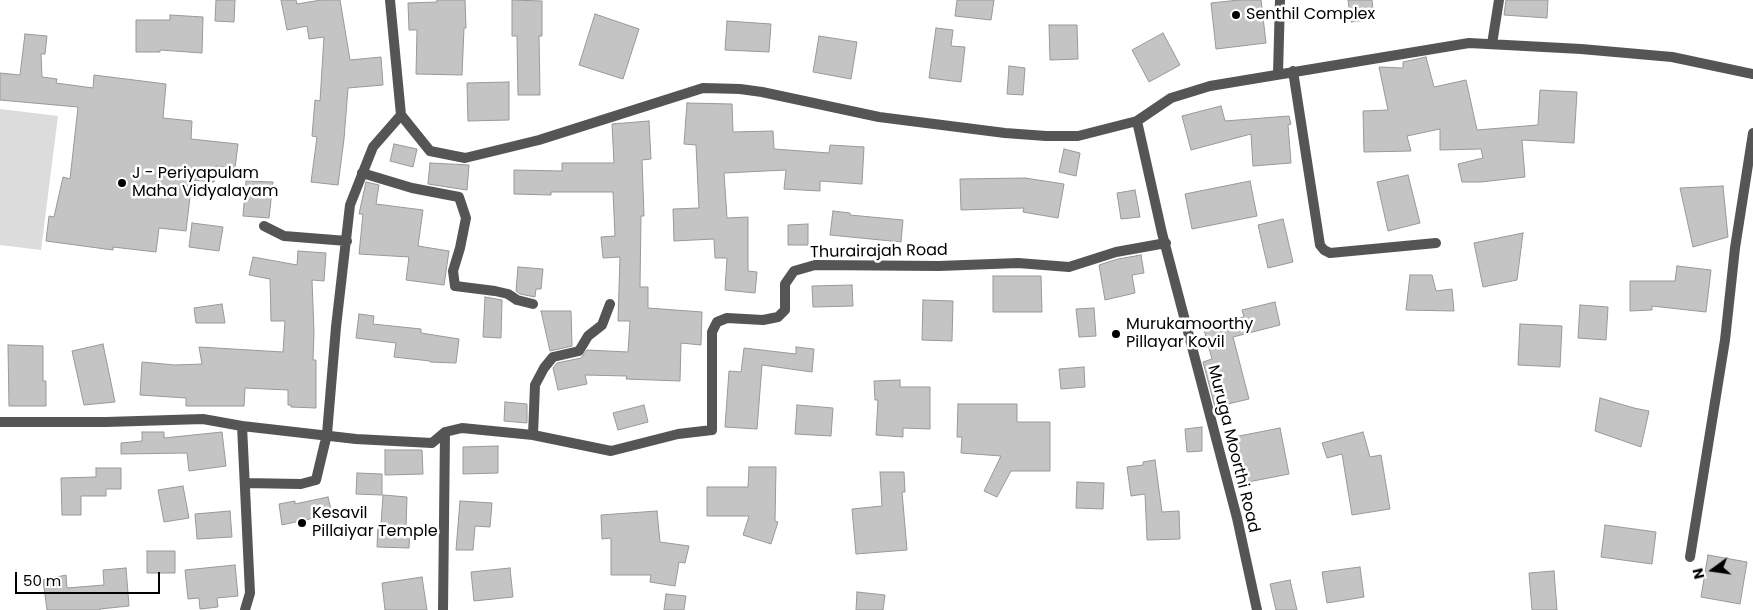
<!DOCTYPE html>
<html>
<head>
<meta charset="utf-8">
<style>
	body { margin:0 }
	#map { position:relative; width:1753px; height:610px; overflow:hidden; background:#fff; font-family:Poppins,sans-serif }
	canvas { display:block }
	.north { position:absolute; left:1688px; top:545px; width:50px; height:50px; -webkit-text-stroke:4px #fff; paint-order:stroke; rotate:256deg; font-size:14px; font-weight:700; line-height:20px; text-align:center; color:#000 }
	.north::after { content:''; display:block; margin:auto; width:18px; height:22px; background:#000; clip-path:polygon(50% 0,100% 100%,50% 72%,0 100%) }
	.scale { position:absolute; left:15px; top:572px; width:145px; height:22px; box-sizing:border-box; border:2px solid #000; border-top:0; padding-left:6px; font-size:15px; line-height:18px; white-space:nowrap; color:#000; -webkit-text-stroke:4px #fff; paint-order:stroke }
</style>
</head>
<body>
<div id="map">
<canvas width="1753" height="610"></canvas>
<div class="north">N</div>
<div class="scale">50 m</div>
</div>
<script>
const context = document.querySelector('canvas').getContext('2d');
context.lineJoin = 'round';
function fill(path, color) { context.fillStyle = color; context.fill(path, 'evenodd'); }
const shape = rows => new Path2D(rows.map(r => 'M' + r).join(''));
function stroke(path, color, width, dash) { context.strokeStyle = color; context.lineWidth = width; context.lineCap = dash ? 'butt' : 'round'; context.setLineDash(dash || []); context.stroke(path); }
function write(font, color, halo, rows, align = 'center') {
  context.font = font + ' Poppins,sans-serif'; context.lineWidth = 5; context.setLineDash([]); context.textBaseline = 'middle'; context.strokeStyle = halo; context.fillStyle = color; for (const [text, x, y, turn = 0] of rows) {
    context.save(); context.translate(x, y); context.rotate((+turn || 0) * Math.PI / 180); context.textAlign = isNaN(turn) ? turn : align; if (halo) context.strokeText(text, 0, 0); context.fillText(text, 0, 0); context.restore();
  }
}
fill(shape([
	[0,109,58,116,41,250,0,245]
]), '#dcdcdc');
const building = shape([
	[216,0,235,0,234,22,215,21,216,0],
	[281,0,296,0,297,4,321,0,340,0,350,60,381,57,383,85,348,88,344,139,338,185,311,182,317,137,312,136,315,100,320,101,324,37,309,39,307,26,287,30,281,0],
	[437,0,465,0,466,28,464,28,462,75,416,74,417,30,409,30,408,3,437,2,437,0],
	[512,0,542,1,542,36,539,36,540,95,518,95,517,36,512,36,512,0],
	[957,0,994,0,991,20,955,16,957,0],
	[1239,0,1261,0,1266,43,1216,49,1211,3,1239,0],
	[1348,0,1372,0,1374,19,1351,22,1348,0],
	[1506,0,1548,0,1547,18,1504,15,1506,0],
	[595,14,639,29,623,79,579,65,595,14],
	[170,15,203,17,202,53,160,50,160,52,136,52,136,20,170,20,170,15],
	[727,21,771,24,769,52,725,50,727,21],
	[1049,25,1077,25,1078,59,1050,60,1049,25],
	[936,28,953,30,951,46,965,47,961,82,929,78,936,28],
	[1163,33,1180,65,1149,82,1132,50,1163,33],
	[25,34,47,36,45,54,41,54,42,77,57,79,56,83,93,88,94,75,166,84,163,118,192,121,191,139,238,144,235,168,216,166,214,182,192,180,186,231,159,228,156,252,113,247,113,250,46,241,49,216,54,217,63,177,70,179,78,107,0,100,0,73,20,75,25,34],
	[819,36,857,42,851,79,813,72,819,36],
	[1426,57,1434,87,1466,80,1477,130,1538,125,1540,90,1577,92,1574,143,1522,140,1525,177,1481,182,1462,182,1458,164,1483,158,1481,149,1440,150,1440,129,1407,136,1411,151,1364,152,1363,111,1388,110,1379,67,1403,68,1403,62,1426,57],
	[1009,66,1025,68,1023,95,1007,94,1009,66],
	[509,82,509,120,468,121,467,83,509,82],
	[687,103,732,104,733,132,773,131,774,149,829,153,830,145,864,147,862,184,820,181,820,191,784,189,786,170,724,173,727,218,748,217,748,271,757,272,755,293,725,290,727,258,715,258,714,239,674,241,673,209,699,208,696,145,684,144,687,103],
	[1221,106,1225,121,1289,116,1291,124,1288,125,1291,163,1253,166,1251,134,1191,150,1182,116,1221,106],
	[649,121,651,159,642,160,644,216,641,216,640,287,648,287,648,308,702,312,701,345,681,343,680,381,626,379,627,376,585,375,587,384,558,390,553,368,557,363,581,358,587,350,628,352,630,321,618,321,620,257,603,258,601,237,615,236,613,192,551,192,551,195,514,194,514,170,562,171,562,163,614,163,612,124,649,121],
	[394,144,417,149,413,167,390,161,394,144],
	[1064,149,1080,153,1076,176,1059,172,1064,149],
	[430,163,469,165,467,190,428,184,430,163],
	[1408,175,1420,223,1388,231,1377,182,1408,175],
	[1025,178,1064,184,1058,218,1023,212,1024,208,961,210,960,179,1025,178],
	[246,181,273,182,269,218,243,216,246,181],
	[1250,181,1257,216,1192,229,1185,194,1250,181],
	[366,182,379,185,376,204,423,210,418,246,449,251,444,285,406,280,409,257,359,254,363,214,359,214,366,182],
	[1723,186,1728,237,1693,247,1680,188,1723,186],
	[1135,190,1140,217,1121,219,1117,193,1135,190],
	[833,211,850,213,850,215,903,220,901,242,830,235,833,211],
	[1283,219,1293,262,1268,268,1258,225,1283,219],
	[192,223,223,227,219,251,189,247,192,223],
	[808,224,808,245,788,245,788,225,808,224],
	[1523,233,1517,280,1483,287,1474,243,1523,233],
	[298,251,326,253,324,281,312,280,314,332,313,360,316,360,316,408,291,407,291,405,288,405,288,390,245,388,244,406,186,406,186,398,140,395,142,362,175,365,202,364,199,347,283,352,285,321,271,321,270,279,249,275,253,257,297,265,298,251],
	[1141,255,1144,273,1132,275,1135,293,1105,300,1099,265,1118,259,1141,255],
	[1677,266,1711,270,1706,312,1652,306,1652,310,1630,311,1630,281,1675,281,1677,266],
	[518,267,543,269,541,289,536,289,535,297,520,294,516,291,518,267],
	[1410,275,1432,275,1436,291,1452,289,1454,311,1406,310,1410,275],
	[993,276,1041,276,1042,312,993,312,993,276],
	[852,285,853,306,813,307,812,286,852,285],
	[485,297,502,300,501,338,483,337,485,297],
	[923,300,953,301,952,341,922,340,923,300],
	[1275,302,1280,325,1233,337,1249,399,1215,407,1203,362,1212,359,1203,326,1244,317,1242,310,1275,302],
	[222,304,225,323,196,323,194,308,222,304],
	[1580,305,1608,307,1606,340,1578,338,1580,305],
	[1094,308,1096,336,1079,337,1076,309,1094,308],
	[541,311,571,311,572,346,550,351,541,311],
	[359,314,374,316,373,324,421,329,421,333,459,339,456,363,430,362,430,361,394,357,396,343,356,338,359,314],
	[1520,324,1562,326,1560,367,1518,365,1520,324],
	[103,344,115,402,84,405,72,351,103,344],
	[8,345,43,346,43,381,46,381,46,406,9,406,8,345],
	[796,347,814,349,812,372,762,365,757,429,725,427,729,371,741,372,744,348,796,354,796,347],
	[1084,367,1085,387,1061,389,1059,369,1084,367],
	[900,380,900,387,930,387,930,429,903,428,903,437,876,435,878,400,875,400,874,381,900,380],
	[1600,398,1634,408,1649,411,1641,447,1595,431,1600,398],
	[505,402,527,404,527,423,504,421,505,402],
	[958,404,1017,404,1017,422,1050,422,1050,471,1011,471,997,497,984,491,1001,456,961,453,962,437,957,437,958,404],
	[644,405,648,422,618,430,613,413,644,405],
	[797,405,833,408,831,436,795,434,797,405],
	[1202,427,1202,451,1187,452,1185,429,1202,427],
	[1280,428,1289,474,1243,483,1234,437,1280,428],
	[142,432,164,432,164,438,222,432,226,466,189,471,187,453,121,454,121,443,142,441,142,432],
	[1363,432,1370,457,1381,455,1390,509,1352,515,1342,454,1327,458,1322,443,1363,432],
	[498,446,498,473,463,474,463,447,498,446],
	[385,450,422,450,423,474,385,475,385,450],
	[1155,460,1162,512,1179,511,1180,539,1147,540,1145,494,1131,496,1127,467,1143,465,1143,462,1155,460],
	[749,467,776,467,775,521,778,522,771,544,743,535,749,516,707,516,707,487,748,487,749,467],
	[96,468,121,468,121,489,106,489,106,496,81,496,81,515,62,515,61,478,96,477,96,468],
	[880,472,904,472,905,492,902,492,907,550,856,554,852,509,882,506,880,472],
	[357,473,382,474,382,495,356,494,357,473],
	[1077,482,1104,483,1103,509,1076,508,1077,482],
	[183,486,189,518,164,522,158,490,183,486],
	[383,495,407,497,406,526,410,526,409,548,377,547,378,525,381,525,383,495],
	[328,497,332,514,282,525,279,504,295,501,295,504,328,497],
	[460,501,492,503,490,527,475,526,473,550,456,550,460,501],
	[230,511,232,537,197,539,195,514,230,511],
	[657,511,660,542,689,546,685,563,679,562,675,586,650,582,651,575,611,575,611,538,602,539,601,515,657,511],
	[1605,525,1656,532,1652,564,1601,557,1605,525],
	[147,551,175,551,175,573,147,573,147,551],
	[1708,555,1747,562,1740,604,1701,597,1708,555],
	[235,565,238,596,217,598,218,607,200,609,199,598,188,599,185,570,235,565],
	[1360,567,1364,597,1327,603,1322,572,1360,567],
	[126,568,129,606,100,609,100,610,47,610,43,580,66,575,67,588,104,585,103,570,126,568],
	[510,568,513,597,474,601,471,572,510,568],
	[1554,571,1557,610,1532,610,1529,573,1554,571],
	[422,577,427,610,385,610,382,583,422,577],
	[1290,580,1297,610,1276,610,1270,584,1290,580],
	[857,592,885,595,883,610,856,610,857,592],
	[666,594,686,596,684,610,664,610,666,594]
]);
fill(building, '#c4c4c4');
stroke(building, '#999', 1);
stroke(shape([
	[390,0,401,115,430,151,465,158,539,140,703,88,740,89,762,92,879,117,1005,133,1046,136,1078,136,1137,121,1171,98,1210,86,1469,43,1581,49,1672,57,1753,74],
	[1492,44,1499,0],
	[1293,71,1320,245,1324,250,1330,253,1436,243],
	[1278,74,1280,0],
	[1137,121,1162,233,1237,518,1257,610],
	[362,173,412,188,459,197,466,218,460,248,453,271,455,286,495,291,508,294,517,300,533,304],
	[264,226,284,236,347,241],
	[0,422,106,422,203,419,242,426,250,593,245,610],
	[242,426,356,439,432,443,445,432,443,610],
	[445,432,462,428,533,435,611,451,678,434,712,430,712,332,717,322,727,318,763,320,778,317,785,310,785,284,794,271,815,265,939,266,1018,263,1069,267,1116,252,1166,243],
	[533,435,535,385,544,368,553,357,579,351,588,336,602,325,610,304],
	[245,483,301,484,316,480,327,434,336,327,350,205,373,147,401,115],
	[1690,557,1725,340,1735,248,1753,133]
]), '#555', 10);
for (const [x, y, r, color] of [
	[1236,15,5,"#000"],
	[122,183,5,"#000"],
	[1116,334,5,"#000"],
	[302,523,5,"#000"]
]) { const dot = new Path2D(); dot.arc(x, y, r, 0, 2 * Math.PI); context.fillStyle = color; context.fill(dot); stroke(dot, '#fff', 2); }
write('16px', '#000', '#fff', [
	["Senthil Complex",1246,15],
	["J - Periyapulam",132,174],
	["Maha Vidyalayam",132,192],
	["Murukamoorthy",1126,325],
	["Pillayar Kovil",1126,343],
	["Kesavil",312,514],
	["Pillaiyar Temple",312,532]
], 'left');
write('16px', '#000', '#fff', [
	["Thurairajah Road",879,252,-1],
	["Muruga Moorthi Road",1233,449,76]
]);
</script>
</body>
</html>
